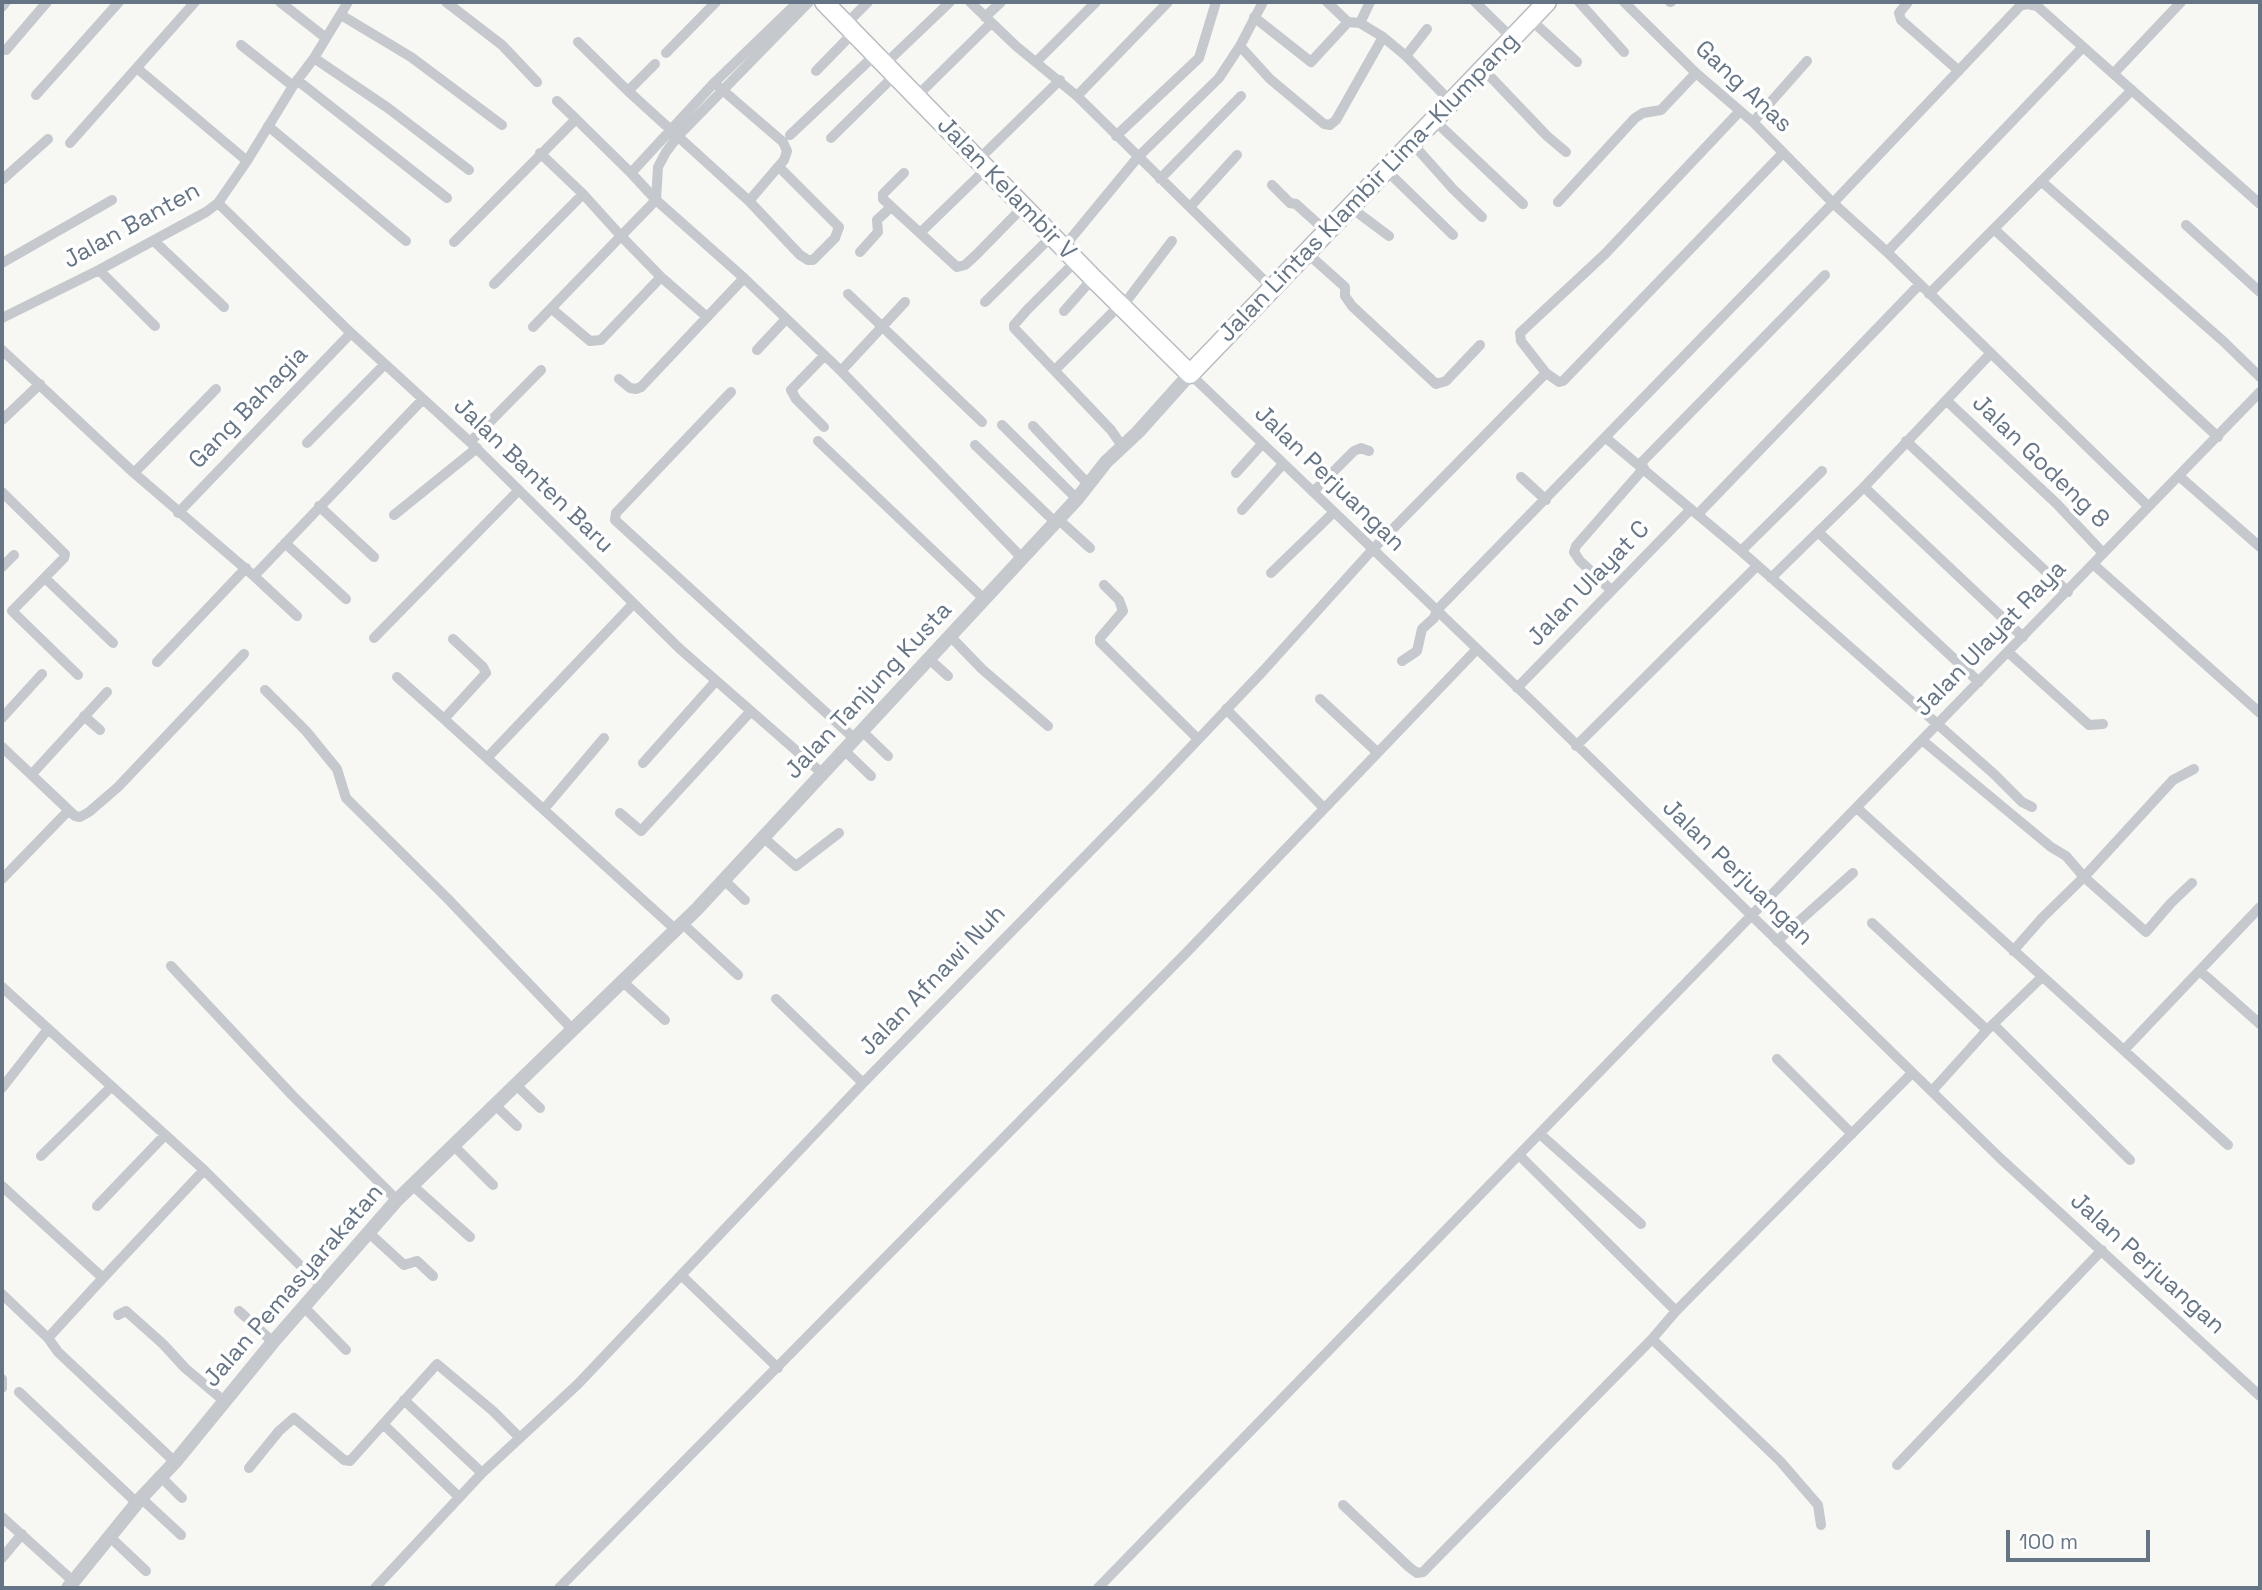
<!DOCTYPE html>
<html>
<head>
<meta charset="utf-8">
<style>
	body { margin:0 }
	#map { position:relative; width:2262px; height:1590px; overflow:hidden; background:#f7f7f4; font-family:"Space Grotesk",sans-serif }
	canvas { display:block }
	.frame { position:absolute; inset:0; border:4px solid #657586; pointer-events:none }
	.scale { position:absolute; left:2006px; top:1530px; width:144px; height:32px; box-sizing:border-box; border:4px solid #657586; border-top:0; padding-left:9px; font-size:21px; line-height:24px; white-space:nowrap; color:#657586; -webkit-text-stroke:5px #fff; paint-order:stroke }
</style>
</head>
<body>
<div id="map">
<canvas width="2262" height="1590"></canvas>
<div class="frame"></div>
<div class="scale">100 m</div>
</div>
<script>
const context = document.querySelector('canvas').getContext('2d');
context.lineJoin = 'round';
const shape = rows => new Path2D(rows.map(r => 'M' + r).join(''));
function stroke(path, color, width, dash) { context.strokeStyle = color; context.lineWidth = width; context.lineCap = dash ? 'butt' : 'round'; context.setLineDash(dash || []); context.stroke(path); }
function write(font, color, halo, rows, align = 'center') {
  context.font = font + ' "Space Grotesk",sans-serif'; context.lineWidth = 7; context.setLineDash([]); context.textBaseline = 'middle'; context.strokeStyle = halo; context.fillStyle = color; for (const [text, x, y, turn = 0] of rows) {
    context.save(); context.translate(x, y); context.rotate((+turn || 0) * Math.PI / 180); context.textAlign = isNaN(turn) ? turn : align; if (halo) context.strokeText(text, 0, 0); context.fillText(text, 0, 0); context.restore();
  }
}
const primary = shape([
	[824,2,1093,278,1190,374,1547,2]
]);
stroke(primary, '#b8bcc0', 21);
stroke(shape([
	[280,2,326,38],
	[446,2,502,45,537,82],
	[970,2,1016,46,1077,96,1273,289],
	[1327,2,1348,22,1360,23,1383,37],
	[1475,2,1512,38],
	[1579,2,1624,52],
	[1624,2,1696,73,1753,122,1833,203,1887,252,2148,506],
	[1670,2,1671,2],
	[1908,2,1899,13,1901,20,1959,71],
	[2,7,6,2],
	[341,15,411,57,502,125],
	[985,17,1001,2],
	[1254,17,1311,62,1348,22],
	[1530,19,1577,62],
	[1360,23,1370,2],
	[846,24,868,2],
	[578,42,628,91,749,201,800,255,808,260,813,260,835,238,839,227,779,167],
	[241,45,293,86],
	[1240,46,1270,79,1324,124,1330,125,1336,120,1383,37,1406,56,1451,102],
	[6,50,47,2],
	[666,53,716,2],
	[1406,56,1427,29],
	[314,58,388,108,469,170],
	[1036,62,1096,2],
	[885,64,950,2],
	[138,69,247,161],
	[1483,69,1547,136,1566,152],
	[816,71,854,32],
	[2114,73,2181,2],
	[297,80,447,198],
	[719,87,783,142,787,151,784,160,749,201],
	[628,91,655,64],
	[36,95,119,2],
	[917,96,991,23],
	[1077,96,1168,2],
	[557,101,576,119],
	[1739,112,1605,254,1520,333,1521,341,1546,373,1559,382,1563,381,1782,154],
	[1434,120,1523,204],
	[1753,122,1807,61],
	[268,126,406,241],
	[790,135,876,54],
	[1116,136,1199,58,1216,2],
	[831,138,895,75],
	[70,143,195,2],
	[1412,143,1453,189,1482,217],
	[977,161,1060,80],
	[1386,170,1453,235],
	[631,173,656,200,744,278,841,371,1021,557],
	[904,173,883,194,883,199,957,267,965,265,976,255,1024,206],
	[1160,179,1241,96],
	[2,180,48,139],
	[2041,181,2223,341,2260,377],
	[1272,185,1290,203,1296,204,1327,232],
	[1558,202,1635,118,1643,113,1661,110,1696,73],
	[218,203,351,333,470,442,680,649,823,774],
	[1190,207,1237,155],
	[1350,207,1389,236],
	[2186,225,2260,292],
	[1994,229,2218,437],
	[920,233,986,169],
	[154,241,224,307],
	[454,242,576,119,631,173,715,82,798,2],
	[1063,248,1138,157,1219,78,1240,46,1263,2],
	[860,252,878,232,877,220,891,207],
	[1887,252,2083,47],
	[1307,253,1345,287,1345,296,1352,306,1436,384,1446,381,1480,345],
	[1076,261,1027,310,1014,325,1014,328,1111,430,1122,446],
	[2,263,112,200],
	[99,270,155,326],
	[494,284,583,194],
	[848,294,982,422],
	[1929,294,2132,90],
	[985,302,1052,236],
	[1122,307,1172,241],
	[552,309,590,341,601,340,661,277],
	[1064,311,1093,278],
	[707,317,661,277,621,236,656,200,658,167,666,152,678,136,809,2],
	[2,318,99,270,206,212,218,203,247,161,293,86,314,58,348,2],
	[533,327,621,236,583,194,540,153],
	[2,350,134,473,254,576,423,399],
	[757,350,786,319],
	[1055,370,1120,305],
	[841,371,905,302],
	[1190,374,1540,709,2001,1159,2260,1396],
	[619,379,630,388,636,389,641,387,744,278],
	[731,392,616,513,615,520,856,740],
	[1947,401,2057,504,2103,553],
	[2,420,40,384],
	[1002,425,1077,499],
	[1033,426,1087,483],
	[824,427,796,399,791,390,824,356],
	[1606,438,1741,551,1994,774,2022,802,2032,807],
	[818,441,984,599],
	[1906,441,2068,592],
	[470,442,541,370],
	[307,443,385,364],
	[975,445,1055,522],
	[1640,464,1825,275],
	[134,473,216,389],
	[1236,473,1262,444],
	[2179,476,2260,547],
	[1521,477,1546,500],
	[1864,487,2023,637],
	[2,492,65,554,64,558,12,611,78,675],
	[1313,492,1354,451,1361,448,1369,451],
	[319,506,374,557],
	[1242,510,1283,464],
	[178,513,351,333],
	[1698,514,1919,285],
	[394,515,477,448],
	[1058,519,1090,548],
	[1818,532,1979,682],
	[285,543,346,599],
	[1741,551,1822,471],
	[2093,564,2260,713],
	[2,567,14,555],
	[1271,573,1333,513],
	[254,576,297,616],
	[45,578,113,643],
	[1771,578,1864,487,1991,353],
	[1104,585,1119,600,1123,611,1100,638,1100,642,1198,739],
	[1611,590,1580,561,1574,552,1576,546,1644,468],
	[950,636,982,669,1048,726],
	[374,638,519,490],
	[453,639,483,667,486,673,444,719,676,930],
	[2008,652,2089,725,2103,724],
	[929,659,948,676],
	[1402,661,1417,651,1422,629,1434,618,1437,610,1833,203,2020,6,2027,4,2037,6,2260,204],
	[157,662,246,568],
	[397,677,444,719],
	[1517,688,1691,509],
	[265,690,306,731,337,769,346,798,447,898,572,1029],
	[1320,699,1377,752],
	[1226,709,1324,808],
	[84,716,100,730],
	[2,718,42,674],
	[863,732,888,756],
	[1922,740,2051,847,2066,856,2084,877,2173,780,2194,769],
	[1576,746,1756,567],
	[2,747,75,816,80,817,89,812,118,787,244,654],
	[845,751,871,776],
	[487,758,633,604],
	[643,763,715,682],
	[32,774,107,692],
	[1857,808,2228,1145],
	[544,809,604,738],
	[620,813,641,831,751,711],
	[764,838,796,866,839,833],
	[2,879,69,810],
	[724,880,745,900],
	[1872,923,1987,1030],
	[683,924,738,975],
	[1777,941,1853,873],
	[2013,951,2043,917,2084,877,2146,932,2171,903,2192,883],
	[171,966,292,1095,397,1200],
	[2200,971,2260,1024],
	[622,981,665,1020],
	[2,987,204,1170,321,1286],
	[776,999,863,1083],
	[1993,1024,2130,1160],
	[2125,1049,2260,907],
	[1777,1059,1852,1134],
	[516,1085,540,1108],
	[2,1088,48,1029],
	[1932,1091,1987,1030,2042,977],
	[495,1105,517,1126],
	[1540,1134,1641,1224],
	[453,1145,493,1185],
	[1519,1155,1676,1311],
	[41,1156,111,1087],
	[412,1185,470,1237],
	[2,1186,103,1278,204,1170],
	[97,1206,165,1135],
	[368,1232,404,1265,417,1261,433,1276],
	[681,1275,778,1368],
	[2,1294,48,1338,58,1352,175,1462],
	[304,1307,346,1350],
	[239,1311,273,1342],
	[118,1315,126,1311,163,1344,185,1368,224,1401],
	[48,1338,103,1278],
	[1652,1339,1780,1461,1818,1505,1821,1525],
	[2,1379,2,1388],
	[19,1392,137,1503],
	[404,1400,482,1473],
	[383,1424,459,1497],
	[1897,1465,2102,1250],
	[249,1468,279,1431,294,1418,344,1460,350,1461,437,1364,493,1411,519,1437],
	[161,1477,182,1498],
	[141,1498,181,1535],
	[1343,1505,1409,1567,1417,1573,1423,1572,1652,1339,1676,1311,1912,1073],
	[2,1517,74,1582],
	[110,1537,146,1571],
	[2,1558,22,1534],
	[375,1588,482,1473,578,1384,863,1083,1153,787,1264,670,1373,549,1546,373],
	[559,1588,1188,951,1477,649],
	[1098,1588,2260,392]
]), '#c5c8cc', 10);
stroke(shape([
	[68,1588,141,1498,175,1462,273,1342,397,1200,696,910,1077,499,1106,462,1138,432,1190,374]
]), '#c5c8cc', 14);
stroke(primary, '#fff', 18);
write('24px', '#657586', '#fff', [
	["Gang Anas",1743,87,43],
	["Jalan Lintas Klambir Lima–Klumpang",1369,188,-46],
	["Jalan Kelambir V",1006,189,46],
	["Jalan Banten",132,226,-29],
	["Gang Bahagia",249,408,-46],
	["Jalan Godeng 8",2040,462,44],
	["Jalan Banten Baru",533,476,44],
	["Jalan Perjuangan",1329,479,44],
	["Jalan Ulayat C",1589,584,-46],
	["Jalan Ulayat Raya",1991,639,-46],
	["Jalan Tanjung Kusta",869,691,-47],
	["Jalan Perjuangan",1737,873,44],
	["Jalan Afnawi Nuh",933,981,-46],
	["Jalan Perjuangan",2147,1264,42],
	["Jalan Pemasyarakatan",294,1286,-49]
]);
</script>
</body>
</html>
